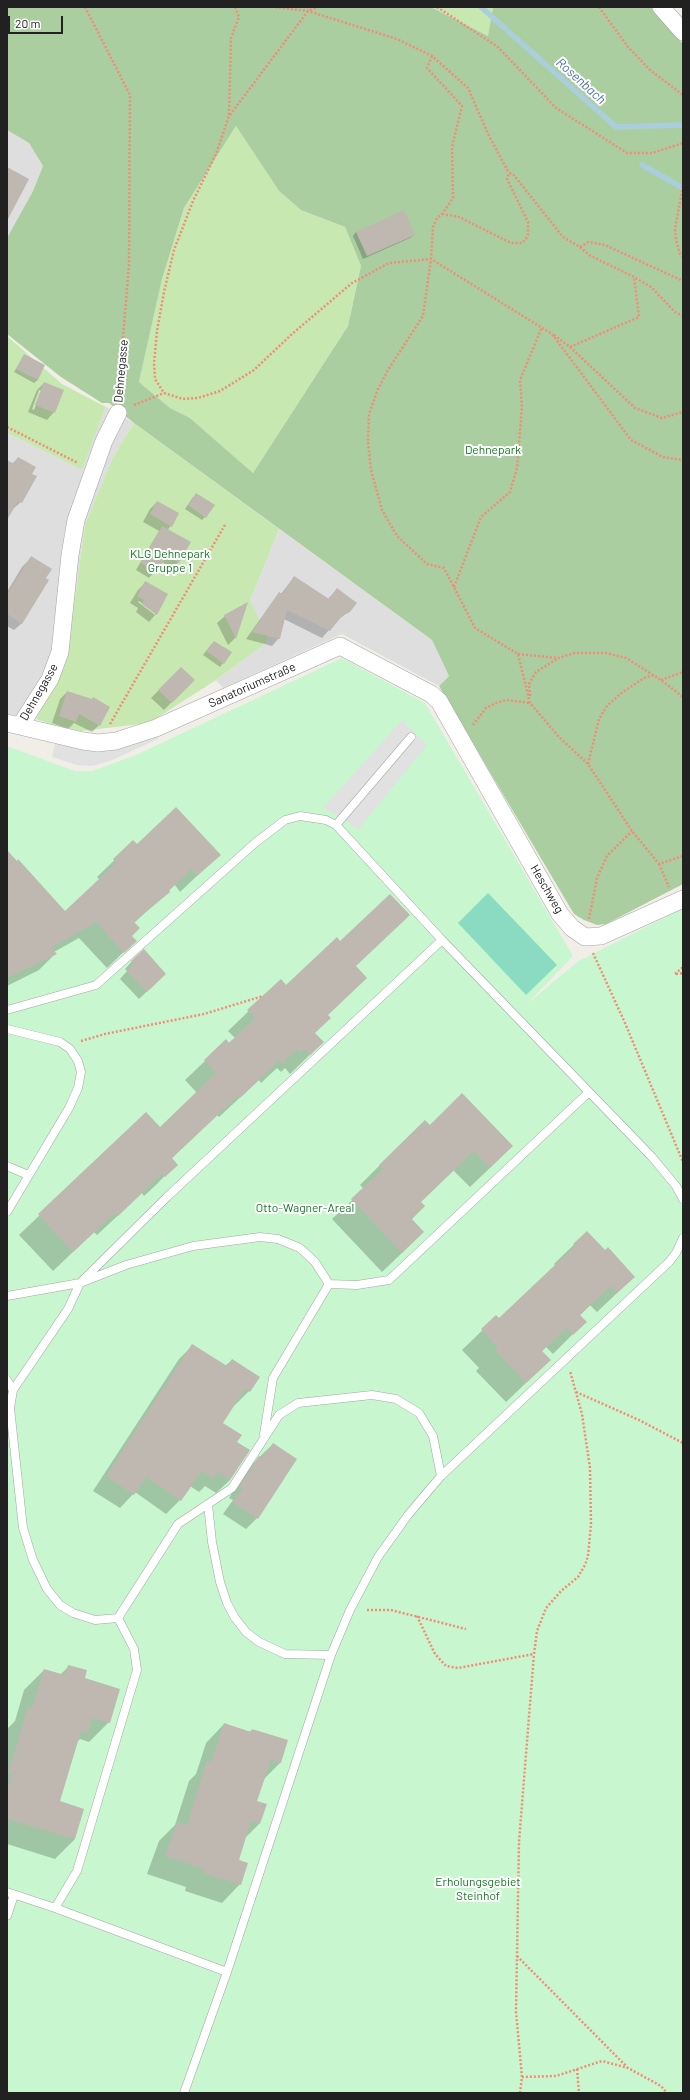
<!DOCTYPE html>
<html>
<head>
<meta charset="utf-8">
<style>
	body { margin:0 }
	#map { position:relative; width:690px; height:2100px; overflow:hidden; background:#f1eee8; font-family:Barlow,sans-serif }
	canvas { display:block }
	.frame { position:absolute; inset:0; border:8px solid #212121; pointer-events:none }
	.scale { position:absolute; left:8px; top:16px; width:55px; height:18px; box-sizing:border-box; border:2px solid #212121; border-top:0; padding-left:5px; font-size:12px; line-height:14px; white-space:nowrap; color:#212121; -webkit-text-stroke:3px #fff; paint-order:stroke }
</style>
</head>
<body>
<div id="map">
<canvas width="690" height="2100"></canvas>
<div class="frame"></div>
<div class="scale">20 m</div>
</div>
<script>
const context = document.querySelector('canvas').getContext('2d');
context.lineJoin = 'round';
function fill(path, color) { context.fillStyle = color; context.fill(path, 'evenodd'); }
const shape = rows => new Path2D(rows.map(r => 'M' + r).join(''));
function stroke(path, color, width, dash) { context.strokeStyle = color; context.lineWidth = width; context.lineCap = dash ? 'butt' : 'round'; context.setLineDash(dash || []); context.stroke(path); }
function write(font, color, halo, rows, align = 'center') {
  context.font = font + ' Barlow,sans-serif'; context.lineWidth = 4; context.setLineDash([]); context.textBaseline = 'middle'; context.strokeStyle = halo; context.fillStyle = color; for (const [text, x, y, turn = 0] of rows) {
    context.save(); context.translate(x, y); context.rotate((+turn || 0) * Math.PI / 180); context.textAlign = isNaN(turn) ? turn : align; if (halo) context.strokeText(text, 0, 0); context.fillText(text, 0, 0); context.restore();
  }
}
fill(shape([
	[7,130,29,143,43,166,33,191,7,238],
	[106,407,134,423,113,457,85,525,67,658,36,719,33,717,7,714,7,433,82,470],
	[279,529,432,640,449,676,439,686,342,634,223,688,216,680,266,643,250,601]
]), '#dfdede');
fill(shape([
	[431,7,493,7,488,36],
	[236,126,279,191,301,210,345,227,361,266,348,326,253,473,190,418,170,408,139,382,162,279,184,208],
	[7,336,62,384,106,407,82,470,7,433],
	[134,423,279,529,250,601,268,637,266,643,216,680,149,723,81,731,51,724,36,719,67,657,85,525,113,457]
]), '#c8e8b1');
fill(shape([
	[7,7,431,7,488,36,493,7,651,7,683,44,683,884,606,924,597,925,584,920,574,914,439,686,449,676,432,640,134,423,109,403,102,403,61,377,7,334,7,238,33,191,43,166,29,143,7,130],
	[236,126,279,191,301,210,345,227,361,266,348,326,253,473,190,418,170,408,139,382,162,279,184,208]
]), '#aace9f');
fill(shape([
	[342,658,425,703,573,956,528,1003,577,962,683,908,683,2093,7,2093,7,746,75,771,92,771,136,755]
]), '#c8f7cf');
fill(shape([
	[488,893,557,965,526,995,458,923]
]), '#8adbc1');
fill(shape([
	[402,720,427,745,358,830,341,817,323,808],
	[156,728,158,739,110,761,92,766,77,765,52,757,57,736,83,741]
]), '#e1e1e1');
fill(shape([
	[356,232,414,235,410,238,363,259,353,236],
	[24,356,38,380,34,383,14,372],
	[44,383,54,412,47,420,28,412,37,390],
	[39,390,42,390,34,410,32,409],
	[18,458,31,474,21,502,7,514,7,461,12,464],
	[193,497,205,517,202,520,185,509],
	[157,502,171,526,167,530,179,562,172,568,162,562,149,578,136,570,159,531,143,522,150,509],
	[30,559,22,623,14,630,7,626,7,592,22,567],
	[294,577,328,599,337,589,349,611,337,621,322,638,284,619,279,638,272,646,246,639,273,601,281,594],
	[146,582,166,594,156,614,149,622,136,612,138,608,130,603,138,590],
	[139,601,155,613,155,615,138,602],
	[246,604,235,638,228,645,217,623,225,616],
	[211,645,231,653,220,667,203,655],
	[181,668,193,680,164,710,151,698],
	[67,692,92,700,99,725,92,732,74,723,68,729,52,723,60,699],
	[133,842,136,845,219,855,180,892,175,885,134,923,130,936,135,941,107,968,79,938,54,952,55,954,39,970,7,986,7,857,65,912,100,880,97,877],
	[132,961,158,981,139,999,120,979,127,971,125,969],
	[355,966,327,1015,314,1033,323,1042,290,1074,285,1068,281,1072,277,1068,261,1083,259,1080,219,1117,217,1115,171,1159,176,1164,157,1184,144,1196,142,1193,97,1235,94,1232,53,1271,19,1235,146,1113,160,1128,197,1093,185,1080,205,1061,235,1038,228,1031,281,980,286,986],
	[462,1095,492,1166,470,1187,453,1170,420,1202,411,1219,403,1252,382,1272,332,1219,364,1189,360,1185,380,1165,429,1126],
	[587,1232,605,1252,634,1277,597,1312,590,1305,579,1316,585,1322,553,1354,546,1347,541,1352,550,1360,506,1402,476,1371,479,1368,462,1350,496,1317,499,1320,556,1266,554,1264],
	[193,1345,225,1366,232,1360,258,1377,249,1391,235,1405,234,1404,222,1423,236,1442,230,1480,216,1493,205,1486,199,1492,190,1486,180,1500,166,1514,135,1492,120,1508,93,1491,179,1359],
	[273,1444,296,1459,257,1518,246,1529,223,1514,233,1500,229,1498,248,1468],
	[69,1666,83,1679,109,1722,89,1742,80,1739,76,1743,58,1802,75,1839,55,1859,7,1844,7,1732,8,1728,15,1721,24,1690,44,1670,60,1675],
	[224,1724,249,1732,252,1730,287,1741,280,1763,264,1779,256,1802,259,1824,245,1838,237,1860,240,1884,222,1903,185,1891,186,1887,147,1874,159,1841,175,1825,189,1781,196,1774,206,1743]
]), '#0003');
stroke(shape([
	[481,7,616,127,683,125],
	[642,165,683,188]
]), '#abcedc', 5.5);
fill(shape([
	[7,167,29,179,7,221],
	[404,210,415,235,367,256,356,232],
	[24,354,45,365,38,380,16,369],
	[44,382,64,390,55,413,35,405],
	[18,457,36,467,32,474,37,476,22,503,18,501,7,520,7,460,14,464],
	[196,493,215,505,206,518,188,505],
	[157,501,179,513,172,527,150,514],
	[162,526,191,542,179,563,167,556,156,573,141,563],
	[31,556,52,569,46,578,49,580,22,624,7,614,7,595],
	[294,576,329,599,337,588,357,603,350,612,342,616,330,631,287,610,280,639,252,632,279,592,283,594],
	[145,581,168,594,157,615,142,604,144,600,137,596],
	[248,602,236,639,224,615],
	[214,641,232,652,224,664,206,651],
	[181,667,195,680,172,703,158,690],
	[67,691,92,699,93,697,110,707,100,726,79,714,76,722,59,716],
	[176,807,221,855,197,876,192,869,169,890,170,892,134,922,140,928,132,936,137,941,124,953,96,922,51,948,57,954,7,978,7,850,17,861,18,859,65,911,116,863,113,859,133,840,137,844],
	[390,894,410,915,356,966,367,978,328,1015,331,1018,315,1033,324,1042,310,1055,305,1049,301,1053,297,1049,282,1064,279,1061,240,1098,238,1096,172,1158,178,1165,165,1177,162,1174,118,1216,115,1213,73,1252,38,1214,146,1112,160,1127,216,1073,204,1060,226,1039,229,1043,255,1018,247,1010,281,979,286,985,337,937,340,941],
	[144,949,166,974,147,992,127,971,134,964,131,961],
	[462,1093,513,1146,490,1168,474,1151,421,1202,425,1206,412,1219,424,1232,402,1253,351,1199,383,1169,379,1165,425,1120,430,1125],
	[587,1231,605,1250,608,1247,635,1277,617,1293,611,1286,580,1315,587,1322,573,1335,567,1328,542,1351,551,1360,526,1383,495,1350,498,1348,481,1329,496,1315,499,1318,575,1246,573,1244],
	[192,1344,227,1366,232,1359,260,1377,250,1392,245,1389,223,1423,242,1435,237,1442,250,1450,230,1480,218,1472,214,1479,202,1471,181,1501,146,1477,134,1495,106,1476],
	[273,1443,297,1459,258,1519,233,1503,243,1488,240,1486,259,1456,262,1458],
	[68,1665,87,1670,85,1678,120,1689,110,1723,92,1718,88,1733,81,1731,60,1801,84,1809,75,1839,7,1819,7,1792,12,1774,8,1773,28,1707,32,1708,44,1669,65,1675],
	[224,1723,251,1732,252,1729,288,1740,281,1763,271,1760,257,1801,267,1804,260,1824,251,1821,239,1860,248,1863,241,1885,203,1873,204,1869,165,1856,177,1822,187,1825,207,1761,211,1762]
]), '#beb8b1');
const service = shape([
	[336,825,411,737],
	[7,1010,96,985,255,843,285,820,300,816,326,820,336,825,442,940,652,1157,676,1186,683,1199],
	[7,1029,60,1042,70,1049,78,1061,81,1072,78,1088,69,1108,7,1212],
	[7,1166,28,1175],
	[329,1284,357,1285,389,1280,589,1092],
	[7,1296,80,1283,126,1265,193,1246,260,1237,278,1239,300,1248,315,1262,329,1284,273,1378,264,1434],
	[7,1380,13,1390],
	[441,1476,433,1436,419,1413,396,1399,372,1395,298,1403,279,1415,232,1488,178,1524,118,1618,95,1620,73,1613,60,1605,47,1589,33,1560,23,1528,10,1408,13,1390,68,1309,80,1283,167,1197,442,940],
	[208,1504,212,1542,220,1582,227,1603,235,1618,246,1632,259,1642,285,1654,331,1655],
	[7,1892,55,1908,227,1972],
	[55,1908,77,1871,137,1670,134,1649,118,1618],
	[7,1916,14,1895],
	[184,2093,227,1972,331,1655,350,1610,378,1557,408,1515,441,1476,669,1262,676,1253,683,1238]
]);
const minor = shape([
	[661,7,683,32],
	[7,723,83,741,98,743,116,741,156,728,340,646,431,694,439,701,560,914,572,928,585,937,601,936,683,899],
	[20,726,50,679,60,652,70,555,76,520,104,441,118,413]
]);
stroke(service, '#a5a5a5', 9);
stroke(minor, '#a5a5a5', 18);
stroke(shape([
	[85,7,130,95,129,265,118,397],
	[235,7,239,17,231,38,229,116,216,154,193,201,174,250,164,292,157,331,154,363,155,379,164,393,183,399,198,398,220,391,254,370,292,334,352,283,389,263,431,259,552,334,631,440,663,457,683,460],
	[275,7,308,11,397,39,432,56,468,88,488,134,509,173],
	[437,7,498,47,556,108,627,153,652,153,683,143],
	[599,7,628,47,650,70,683,95],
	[432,56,427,68,462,106,452,147,453,198,442,214,437,218,433,227,431,259,423,316,388,370,378,389,369,414,368,442,371,470,382,510,397,536,427,564,444,568,475,628,518,654,530,703,559,737,588,764,632,831,659,864,683,856],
	[230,115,308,11,318,7],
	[683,186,675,229,676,240,680,254,683,257],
	[442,214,459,217,511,243,522,243,526,239,528,234,528,222,507,179,509,173,513,174,563,237,580,247,588,242,605,245,683,281],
	[580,247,589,255,634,277,651,287,675,312,683,316],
	[554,335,570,347,635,408,662,418,683,412],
	[570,347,639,317,634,277],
	[134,405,164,393],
	[7,427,78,463],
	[454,587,481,517,510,492,517,468,522,407,520,380,542,327],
	[518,654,558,658,575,653,606,653,626,658,661,680,683,697],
	[661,680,683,672],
	[530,696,529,684,536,672,557,659],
	[110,724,226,523],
	[473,725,486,708,496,703,506,700,530,703],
	[588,764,599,719,607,706,620,694,644,678,654,675],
	[659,864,669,887],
	[589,919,597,878,607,856,632,831],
	[593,953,625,1023,683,1162],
	[675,974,683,967],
	[676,974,683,973],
	[81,1041,105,1034,204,1014,263,996],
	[576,1392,639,1420,683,1443],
	[367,1610,391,1610,466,1629],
	[417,1616,435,1654,446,1666,458,1668,534,1654],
	[517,1956,627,2067],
	[577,2069,579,2093],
	[522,2077,516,2012,519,1842,534,1654,537,1631,546,1608,561,1591,578,1577,585,1565,588,1556,591,1524,590,1468,582,1414,570,1371],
	[520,2093,522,2077,556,2076,602,2061,628,2068,661,2086,667,2093]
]), '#f48b76', 2.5, [2, 2]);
stroke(service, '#fff', 8);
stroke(minor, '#fff', 17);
write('12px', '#212121', '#fff', [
	["Dehnegasse",121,371,-85],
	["Sanatoriumstraße",252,685,-24],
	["Dehnegasse",39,692,-60],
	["Heschweg",547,889,60]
]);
write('12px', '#117c21', '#fff', [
	["Dehnepark",493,450],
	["KLG Dehnepark",170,554],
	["Gruppe 1",170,568],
	["Otto-Wagner-Areal",305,1208],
	["Erholungsgebiet",478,1882],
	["Steinhof",478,1896]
]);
write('italic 13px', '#4e74a5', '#fff', [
	["Rosenbach",581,81,42]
]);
</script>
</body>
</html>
